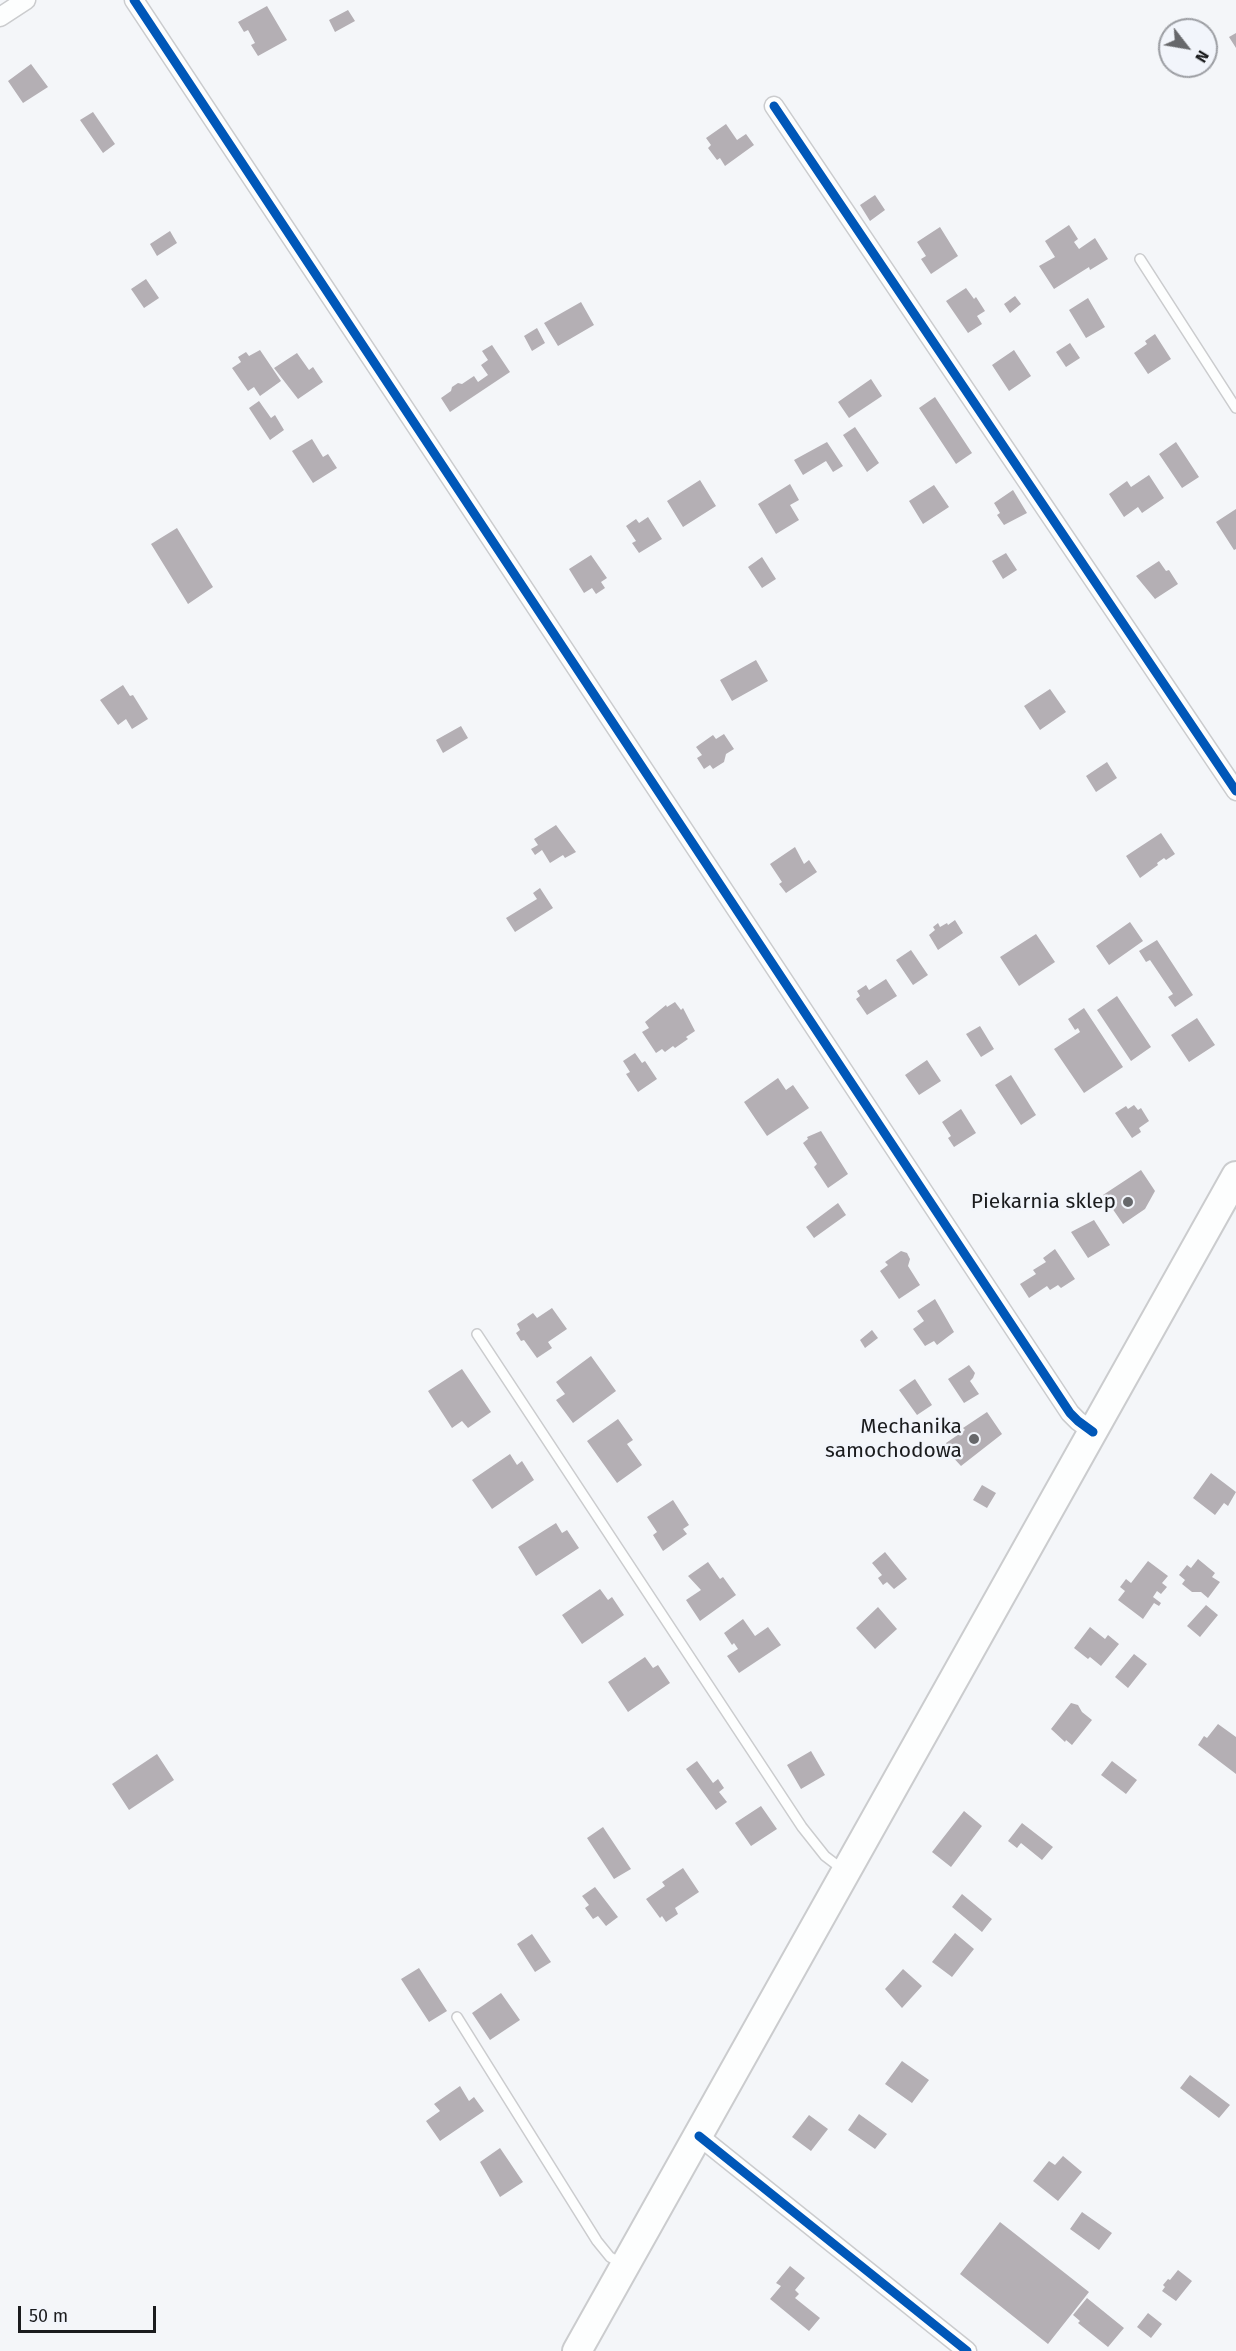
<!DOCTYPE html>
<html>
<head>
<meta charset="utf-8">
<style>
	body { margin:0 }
	#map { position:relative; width:1236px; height:2351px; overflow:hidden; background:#f4f6f9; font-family:"Fira Sans",sans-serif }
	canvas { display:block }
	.north { position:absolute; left:1158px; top:18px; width:60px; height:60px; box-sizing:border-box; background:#f2f5fb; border:2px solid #9c9ea3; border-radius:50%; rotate:121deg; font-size:16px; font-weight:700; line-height:24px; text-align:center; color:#1b1c1e }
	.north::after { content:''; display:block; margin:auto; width:21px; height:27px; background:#67686b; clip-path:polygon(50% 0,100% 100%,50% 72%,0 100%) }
	.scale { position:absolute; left:18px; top:2306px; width:138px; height:27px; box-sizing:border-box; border:3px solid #1b1c1e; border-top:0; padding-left:8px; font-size:18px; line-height:21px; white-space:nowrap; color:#1b1c1e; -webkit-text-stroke:4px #f2f5fb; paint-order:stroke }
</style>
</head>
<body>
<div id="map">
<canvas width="1236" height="2351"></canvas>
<div class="north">N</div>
<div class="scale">50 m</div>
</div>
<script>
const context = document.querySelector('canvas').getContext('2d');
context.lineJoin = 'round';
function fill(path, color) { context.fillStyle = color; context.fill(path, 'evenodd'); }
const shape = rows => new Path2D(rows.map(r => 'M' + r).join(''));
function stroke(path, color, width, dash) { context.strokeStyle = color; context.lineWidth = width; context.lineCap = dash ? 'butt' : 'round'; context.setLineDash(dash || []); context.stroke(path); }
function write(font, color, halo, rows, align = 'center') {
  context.font = font + ' "Fira Sans",sans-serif'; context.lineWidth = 5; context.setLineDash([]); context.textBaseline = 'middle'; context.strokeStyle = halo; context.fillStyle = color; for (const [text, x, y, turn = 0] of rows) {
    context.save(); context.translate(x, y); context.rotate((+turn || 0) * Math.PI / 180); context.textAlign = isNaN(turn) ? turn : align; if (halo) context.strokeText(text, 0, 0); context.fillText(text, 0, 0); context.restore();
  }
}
fill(shape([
	[267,6,287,40,258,56,251,45,255,43,248,30,244,32,238,22],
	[348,10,355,21,335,32,329,20],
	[1236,33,1236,48,1229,37],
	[31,64,48,87,23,103,8,81],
	[93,112,115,144,103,153,80,120],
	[726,124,737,140,746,134,754,145,725,166,720,158,717,160,708,148,711,145,706,138],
	[875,195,885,210,870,221,860,205],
	[1069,225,1078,239,1074,242,1079,249,1095,238,1108,259,1090,270,1089,267,1054,289,1039,266,1055,257,1045,241],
	[940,227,958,256,931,274,921,259,926,256,917,242],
	[170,231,177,243,157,256,150,244],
	[146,279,159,298,144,308,131,289],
	[966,288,974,299,976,297,985,311,977,316,982,324,968,333,946,301],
	[1015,296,1021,304,1010,313,1004,304],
	[1088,298,1105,327,1086,338,1069,310],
	[581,302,594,325,558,346,544,323],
	[537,328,545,343,532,351,524,336],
	[1155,334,1171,359,1148,374,1134,353,1147,344,1145,341],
	[1070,343,1080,358,1066,367,1056,352],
	[492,345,510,372,450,412,441,398,451,391,452,387,458,383,462,384,474,376,478,382,488,375,481,365,488,360,482,351],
	[260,350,281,381,260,396,254,387,248,391,232,368,241,362,238,357,246,352,249,356],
	[1014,350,1031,376,1009,391,992,365],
	[297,353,309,370,313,367,323,382,298,399,274,368],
	[871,379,882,396,849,418,838,402],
	[935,397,972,453,956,464,919,408],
	[259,401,271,418,275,415,284,430,270,440,249,408],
	[855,427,879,463,867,472,843,435],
	[312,439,323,457,328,454,337,468,313,483,292,451],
	[827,442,843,466,833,472,826,461,803,475,794,460],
	[1176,442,1199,477,1182,488,1159,454],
	[1149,475,1164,498,1142,513,1138,507,1124,517,1109,494,1127,481,1131,487],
	[700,480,716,506,683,527,667,501],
	[790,484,799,500,790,505,799,520,776,534,758,504],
	[934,485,949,507,923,524,909,501],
	[1013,490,1027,513,1004,525,997,515,1000,513,994,503],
	[1236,509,1236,549,1234,550,1216,522],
	[648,517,662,539,639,553,632,543,636,541,626,526,636,519,639,523],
	[177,528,213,587,188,604,151,544],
	[1006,553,1017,570,1003,579,992,561],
	[591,555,607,578,601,582,605,588,596,594,592,588,584,593,569,569],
	[762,557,776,579,762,588,748,567],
	[1159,561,1166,571,1169,570,1178,584,1155,599,1136,576],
	[756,660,768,681,732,701,720,680],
	[123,685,130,696,133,695,148,719,132,729,126,719,118,725,100,700],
	[1050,689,1066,712,1040,730,1024,706],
	[461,726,468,738,443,753,436,740],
	[724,734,734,749,726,754,724,762,713,769,710,765,704,769,697,758,702,755,696,747,713,735,716,739],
	[1107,762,1117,778,1096,792,1086,776],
	[556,825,576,852,565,858,563,855,550,863,542,850,535,855,531,849,538,845,534,839],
	[1161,833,1175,854,1166,860,1164,858,1157,863,1158,865,1140,878,1126,856],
	[795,847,804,864,809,860,817,872,786,893,779,884,782,882,770,864],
	[540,888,553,908,515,932,506,918,537,899,533,893],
	[955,920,963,933,938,950,929,935,935,930,933,927,938,923,940,927,947,923,948,925],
	[1130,922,1143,941,1109,965,1096,946],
	[1036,934,1055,962,1019,986,1000,957],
	[1157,940,1193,995,1175,1007,1168,997,1173,994,1150,960,1146,962,1139,951],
	[911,950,928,975,913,985,896,960],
	[886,979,897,996,867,1015,856,999,860,996,857,991,866,985,869,990],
	[1117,996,1151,1047,1131,1061,1097,1010],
	[675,1002,681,1010,683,1008,695,1031,686,1037,688,1039,675,1048,673,1046,665,1052,662,1049,656,1053,642,1032,649,1028,645,1022,666,1005,667,1007],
	[1084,1008,1123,1067,1084,1093,1054,1049,1080,1032,1078,1028,1075,1030,1068,1019],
	[1197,1018,1215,1045,1189,1062,1171,1035],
	[980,1026,994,1049,981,1057,966,1034],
	[635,1053,642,1063,645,1061,657,1079,638,1092,626,1074,630,1072,623,1061],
	[927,1060,941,1081,919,1095,905,1075],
	[1011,1075,1036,1115,1021,1125,995,1085],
	[778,1078,786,1090,793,1085,809,1108,767,1136,744,1102],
	[1134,1105,1138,1110,1141,1108,1149,1121,1139,1128,1141,1132,1132,1138,1115,1113,1126,1106,1128,1109],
	[961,1109,976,1133,954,1147,948,1138,951,1136,942,1122],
	[821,1131,848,1174,828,1188,814,1167,817,1164,803,1143,808,1139,807,1137],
	[1141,1170,1155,1191,1145,1209,1123,1224,1103,1195],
	[838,1203,846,1215,814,1238,806,1227],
	[1094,1220,1110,1245,1088,1258,1071,1232],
	[1055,1249,1075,1279,1061,1288,1058,1285,1050,1290,1047,1286,1029,1298,1020,1284,1036,1274,1033,1270,1046,1262,1043,1258],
	[901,1251,907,1253,910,1259,908,1266,920,1285,899,1299,880,1271,888,1265,885,1262],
	[935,1299,954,1332,937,1345,934,1341,925,1346,913,1329,924,1321,917,1311],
	[552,1308,567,1329,548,1342,552,1348,537,1358,524,1340,521,1341,516,1333,520,1330,517,1324,533,1313,537,1318],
	[872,1330,878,1338,865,1348,860,1340],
	[591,1356,616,1391,573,1423,556,1400,565,1394,556,1382],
	[969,1365,975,1373,973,1378,970,1381,979,1394,964,1403,948,1379],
	[462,1369,491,1412,468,1428,462,1421,452,1428,428,1391],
	[915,1379,932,1405,917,1415,899,1390],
	[987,1412,1002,1434,961,1466,949,1453,951,1450,946,1443,965,1430,963,1428],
	[618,1419,633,1440,627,1444,642,1465,617,1483,587,1441],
	[510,1454,517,1465,522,1461,534,1480,492,1509,472,1480],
	[1211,1473,1236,1492,1228,1506,1224,1503,1215,1515,1193,1498],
	[982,1485,996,1493,987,1508,973,1500],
	[673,1500,689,1525,683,1529,687,1534,663,1551,653,1535,657,1532,647,1517],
	[556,1523,562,1533,567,1530,579,1548,536,1576,518,1547],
	[885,1552,907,1579,894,1589,887,1582,883,1585,878,1578,882,1575,872,1563],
	[1198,1559,1215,1573,1212,1577,1220,1582,1208,1598,1201,1592,1192,1592,1182,1584,1185,1580,1179,1575,1187,1565,1191,1568],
	[1148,1561,1168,1576,1162,1583,1167,1587,1161,1594,1157,1591,1153,1597,1161,1603,1159,1606,1154,1603,1143,1619,1118,1600,1125,1591,1120,1587,1126,1579,1131,1583],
	[708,1562,720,1579,723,1577,736,1595,700,1621,686,1600,701,1590,688,1576],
	[600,1589,608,1600,612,1597,624,1615,582,1644,562,1615],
	[1206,1605,1218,1615,1200,1637,1187,1626],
	[878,1607,897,1629,875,1649,856,1628],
	[743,1619,755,1636,768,1627,781,1645,739,1673,727,1656,738,1649,734,1643,732,1645,724,1633],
	[1090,1627,1105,1639,1108,1635,1119,1644,1101,1666,1090,1657,1088,1659,1074,1648],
	[1134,1654,1147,1664,1128,1688,1115,1677],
	[645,1657,653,1668,658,1665,670,1683,628,1712,608,1682],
	[1071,1703,1078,1705,1082,1712,1092,1720,1072,1745,1066,1740,1065,1742,1051,1729],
	[1218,1724,1236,1737,1236,1774,1198,1745,1204,1736,1207,1738],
	[811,1751,825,1775,801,1789,787,1765],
	[157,1754,174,1780,129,1810,112,1784],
	[697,1761,713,1783,718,1779,724,1788,719,1792,727,1802,716,1810,686,1769],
	[1112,1761,1137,1780,1126,1794,1101,1775],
	[761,1806,777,1829,751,1846,735,1823],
	[964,1811,982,1826,951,1867,932,1852],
	[1022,1823,1053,1847,1042,1860,1021,1843,1017,1848,1008,1841],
	[603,1827,631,1869,614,1879,587,1838],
	[683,1868,699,1892,675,1908,678,1914,666,1922,662,1916,660,1918,646,1899,665,1886,662,1882],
	[595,1887,618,1917,606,1926,598,1916,593,1919,585,1908,589,1905,582,1896],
	[962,1894,992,1919,982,1932,952,1907],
	[955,1933,974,1949,952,1977,932,1962],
	[532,1934,551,1962,535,1972,517,1944],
	[419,1968,447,2011,429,2022,401,1979],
	[903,1969,922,1986,902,2008,885,1989],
	[501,1993,520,2020,490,2040,472,2013],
	[902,2061,929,2080,912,2103,885,2084],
	[1190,2075,1230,2105,1219,2118,1180,2088],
	[460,2086,469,2101,474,2097,484,2111,440,2141,426,2121,440,2111,434,2104],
	[859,2114,887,2134,875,2149,848,2130],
	[809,2115,828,2129,811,2151,792,2137],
	[500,2148,523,2182,500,2197,480,2162],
	[1063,2156,1082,2172,1058,2201,1033,2181,1049,2161,1055,2165],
	[1082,2212,1112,2233,1099,2250,1070,2229],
	[1000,2222,1089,2292,1048,2344,960,2274],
	[790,2266,805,2278,795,2290,799,2294,795,2298,820,2318,809,2331,770,2299,781,2286,776,2283],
	[1178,2270,1192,2281,1176,2301,1162,2291,1165,2287,1163,2285,1168,2279,1170,2280],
	[1087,2298,1124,2328,1108,2347,1078,2323,1080,2321,1073,2315],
	[1148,2313,1162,2324,1151,2338,1137,2327]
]), '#b4afb4');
const lane = shape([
	[1140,259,1236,408],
	[477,1334,802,1827,825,1856,842,1869],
	[457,2017,597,2241,610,2257,623,2264]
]);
const street = shape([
	[134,0,1070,1413,1078,1421,1093,1432],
	[0,17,26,0],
	[774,106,1236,791],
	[699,2136,967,2351]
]);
const primary = shape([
	[577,2351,1236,1176]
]);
stroke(lane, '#cbccce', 12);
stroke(street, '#cbccce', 21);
stroke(primary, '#cbccce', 32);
stroke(lane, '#fdfefe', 9);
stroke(street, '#fdfefe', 18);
stroke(primary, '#fdfefe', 28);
stroke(shape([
	[134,0,1070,1413,1078,1421,1093,1432],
	[774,106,1236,791],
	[699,2136,967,2351]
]), '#0057b8', 9);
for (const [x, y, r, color] of [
	[1128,1202,6,"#67686b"],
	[974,1439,6,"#67686b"]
]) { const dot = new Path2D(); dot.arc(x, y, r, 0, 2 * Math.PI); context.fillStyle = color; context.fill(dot); stroke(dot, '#f2f5fb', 2); }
write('21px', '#1b1c1e', '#f2f5fb', [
	["Piekarnia sklep",1116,1202],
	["Mechanika",962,1427],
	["samochodowa",962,1451]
], 'right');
</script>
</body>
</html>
